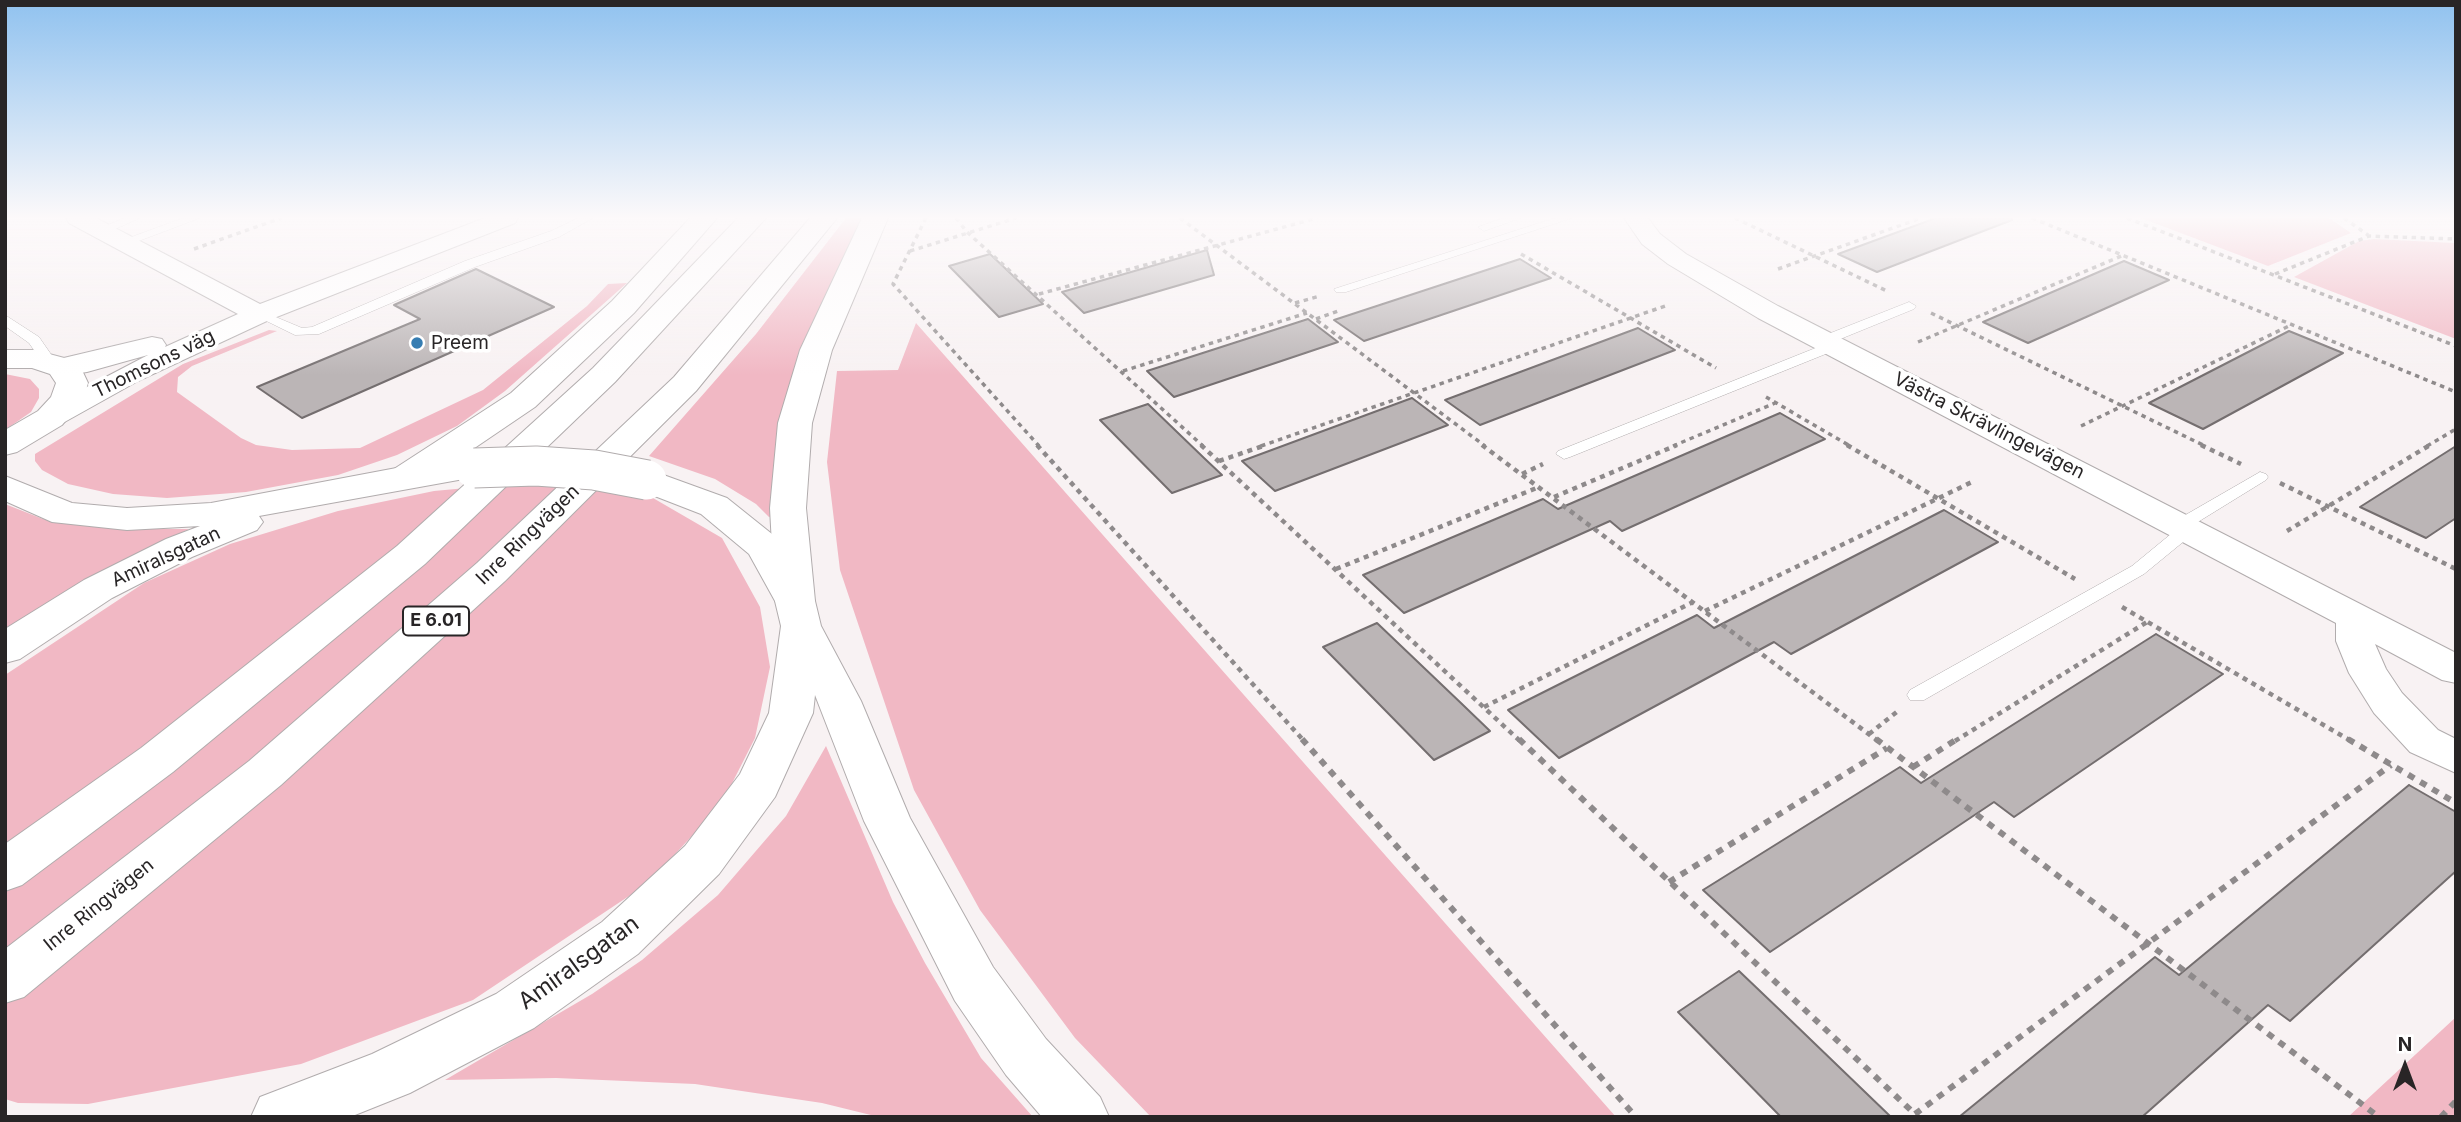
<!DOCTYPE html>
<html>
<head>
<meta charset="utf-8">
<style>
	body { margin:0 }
	#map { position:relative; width:2461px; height:1122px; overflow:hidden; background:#f8f2f3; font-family:Inter,sans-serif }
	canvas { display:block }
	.frame { position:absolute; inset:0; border:7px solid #282526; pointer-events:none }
	.north { position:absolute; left:2370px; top:1031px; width:70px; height:70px; -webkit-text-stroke:5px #fff; paint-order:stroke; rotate:0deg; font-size:19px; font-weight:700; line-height:28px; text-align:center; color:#282526 }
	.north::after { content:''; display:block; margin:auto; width:24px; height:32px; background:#282526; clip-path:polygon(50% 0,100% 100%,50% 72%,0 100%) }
</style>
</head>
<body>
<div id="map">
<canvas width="2461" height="1122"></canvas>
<div class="frame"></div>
<div class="north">N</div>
</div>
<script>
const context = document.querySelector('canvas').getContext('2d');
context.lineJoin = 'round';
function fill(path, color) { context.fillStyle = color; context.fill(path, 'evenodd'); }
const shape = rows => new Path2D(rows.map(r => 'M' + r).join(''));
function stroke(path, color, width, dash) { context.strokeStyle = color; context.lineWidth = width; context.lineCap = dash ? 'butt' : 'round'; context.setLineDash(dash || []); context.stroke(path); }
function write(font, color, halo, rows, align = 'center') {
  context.font = font + ' Inter,sans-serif'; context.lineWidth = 7; context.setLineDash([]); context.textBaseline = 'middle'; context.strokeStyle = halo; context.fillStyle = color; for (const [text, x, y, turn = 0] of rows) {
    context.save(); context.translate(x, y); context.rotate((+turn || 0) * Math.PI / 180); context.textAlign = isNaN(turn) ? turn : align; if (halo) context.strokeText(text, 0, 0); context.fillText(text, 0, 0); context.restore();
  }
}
fill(shape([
	[846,218,869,218,844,263,775,515,769,517,756,504,715,479,649,456,756,334],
	[2141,218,2329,218,2351,233,2268,266],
	[2374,239,2456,243,2456,339,2294,277,2359,241],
	[627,283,505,391,457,426,397,455,338,475,246,492,167,498,113,494,68,484,42,470,35,461,35,454,183,364,269,330,277,331,192,366,178,377,177,392,241,438,256,445,292,450,360,448,483,390,587,306,608,284],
	[916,323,1616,1117,1151,1117,1075,1038,980,910,914,790,840,570,827,462,837,371,898,370],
	[5,374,30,379,39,389,39,398,31,412,5,430],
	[542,481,653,498,722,538,760,607,770,667,755,738,721,805,647,884,473,1000,301,1064,88,1104,18,1103,5,1099,5,675,144,583,230,544,338,511,434,491],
	[5,504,43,519,71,524,116,529,189,529,80,583,5,629],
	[826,746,893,902,925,963,981,1058,1033,1117,879,1117,822,1103,695,1084,556,1078,445,1080,592,994,642,960,718,895,786,816],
	[2456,1017,2456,1117,2348,1117]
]), '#f1b8c4');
const building = shape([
	[1936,218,2012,218,2012,220,1877,272,1838,254,1936,218],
	[1207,250,1214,275,1084,313,1062,292,1207,250],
	[990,254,1043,304,999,317,949,266,990,254],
	[1520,259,1551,278,1364,341,1334,320,1520,259],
	[2124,261,2169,280,2028,343,1983,322,2124,261],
	[476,269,554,307,302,418,257,387,420,319,394,305,476,269],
	[1308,319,1338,342,1174,397,1147,371,1308,319],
	[1638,328,1675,350,1480,425,1445,400,1638,328],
	[2289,331,2343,353,2203,429,2149,403,2289,331],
	[1412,398,1448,425,1275,491,1242,461,1412,398],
	[1148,404,1204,458,1222,475,1172,493,1100,420,1148,404],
	[1780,413,1825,439,1622,531,1610,521,1404,613,1363,575,1543,499,1558,509,1780,413],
	[2456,446,2456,518,2426,538,2360,507,2456,446],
	[1944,510,1998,542,1791,654,1774,642,1559,758,1508,710,1697,615,1714,628,1944,510],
	[1377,623,1463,705,1490,731,1434,760,1323,647,1377,623],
	[2156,634,2223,674,2014,817,1994,802,1770,952,1703,890,1900,767,1921,783,2156,634],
	[2409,785,2456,812,2456,871,2290,1021,2268,1005,2142,1117,1959,1117,2155,957,2179,975,2409,785],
	[1739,971,1783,1013,1891,1117,1781,1117,1678,1012,1739,971]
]);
fill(building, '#bbb5b6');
stroke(building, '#746e6f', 2);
const lane = shape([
	[124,218,140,218,106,233,98,233,96,230,124,218],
	[183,218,200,218,128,245,124,246,118,242,183,218],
	[578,218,593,218,559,237,475,267,319,334,295,335,252,314,259,310,302,328,312,327,465,261,551,231,578,218],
	[1503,218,1521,218,1484,231,1478,227,1503,218],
	[1555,218,1572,218,1346,292,1336,292,1334,289,1555,218],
	[1909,302,1916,306,1914,309,1833,342,1840,346,1838,349,1570,457,1564,459,1556,454,1558,451,1823,345,1816,341,1818,338,1909,302],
	[5,315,39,337,57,363,55,366,45,366,29,343,5,326,5,315],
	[2260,472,2266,474,2268,477,2266,480,2193,525,2196,529,2194,533,2144,574,1924,700,1910,700,1907,695,1910,690,2132,566,2177,529,2173,525,2175,521,2260,472]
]);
const street = shape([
	[66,218,96,218,260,304,485,218,518,218,515,223,269,320,138,381,61,424,50,427,39,424,35,418,39,412,148,355,87,372,61,376,51,373,47,367,51,361,152,337,162,339,166,345,165,347,238,314,69,223,66,218],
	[1624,218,1648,218,1660,234,1686,254,1778,306,2456,653,2456,683,2442,680,2375,644,2386,669,2402,693,2438,730,2456,739,2456,773,2410,752,2374,713,2349,673,2336,641,2336,623,1758,318,1668,264,1642,244,1624,218]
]);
const secondary = shape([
	[5,350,34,350,72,360,81,368,88,383,83,400,62,425,17,452,5,455,5,430,38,411,51,397,56,383,50,374,32,368,5,368,5,350],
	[474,457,486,461,492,468,486,475,259,516,263,522,257,530,192,557,112,598,20,659,5,663,5,629,84,580,166,539,200,526,127,530,52,522,5,501,5,476,72,503,127,508,211,503,407,466,474,457],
	[647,469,727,498,777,538,815,601,821,626,861,701,910,818,993,967,1046,1039,1100,1097,1109,1117,1042,1117,1006,1075,955,1001,864,821,815,695,813,713,775,797,719,874,638,954,534,1028,410,1093,350,1117,251,1117,260,1097,372,1054,496,994,602,922,685,846,740,774,769,713,781,626,775,601,749,554,701,514,634,488,629,480,634,472,647,469]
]);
const highway = shape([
	[690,218,717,218,634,313,535,407,420,485,407,488,394,485,389,477,394,469,511,393,612,301,690,218],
	[738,218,766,218,615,382,425,564,173,772,22,885,5,891,5,844,141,748,397,546,593,368,738,218],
	[810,218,837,218,696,391,505,581,281,785,24,997,5,1003,5,949,249,761,477,563,674,377,810,218],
	[862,218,888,218,832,350,812,423,806,508,815,601,809,610,795,614,781,610,775,601,770,508,778,423,800,350,862,218]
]);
stroke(lane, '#b1acad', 1);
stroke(street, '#b1acad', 2);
stroke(secondary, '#b1acad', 2);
stroke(highway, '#b1acad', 2);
stroke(shape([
	[926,218,893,284,1039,446],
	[956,218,967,232,1203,446],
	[1180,218,1485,446],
	[1735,218,1889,292],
	[2032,218,2456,392],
	[2127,218,2456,346],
	[2344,218,2368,235],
	[194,249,281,218],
	[910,251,1016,218],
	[1521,254,1716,368],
	[1778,269,1921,218],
	[2275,274,2369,236,2456,239],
	[1039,294,1317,218],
	[1295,303,1320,296],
	[1931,313,2205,446],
	[1316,319,1341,310],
	[1918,342,2124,255],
	[1123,371,1307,313],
	[1766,397,1850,446],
	[2081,426,2291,325],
	[1261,446,1668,305],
	[1673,446,1775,403],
	[2427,446,2456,429]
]), '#8e8a8b', 3.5, [4.5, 4.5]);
stroke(shape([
	[1037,445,1304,741],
	[1201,445,1520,741],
	[1482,445,1878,741],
	[1847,445,2075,579],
	[2201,445,2241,464],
	[1219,461,1266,445],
	[1522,474,1543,464],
	[2280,483,2456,569],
	[1554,497,1677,445],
	[2287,531,2430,445],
	[1336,569,1539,487],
	[2122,607,2351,741],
	[1705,611,1974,481],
	[1484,707,1693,602],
	[1869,734,1898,711],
	[1955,741,2147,622]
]), '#8e8a8b', 4.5, [5, 5]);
stroke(shape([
	[1302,739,1636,1117],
	[1519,739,1918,1117],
	[1876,739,2379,1117],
	[2348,739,2456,803],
	[1913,767,1957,739],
	[1669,882,1887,748],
	[1915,1114,2391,765],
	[2441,1117,2456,1101]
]), '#8e8a8b', 6, [7, 7]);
fill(lane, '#fff');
fill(street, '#fff');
fill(secondary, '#fff');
fill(highway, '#fff');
const secondaryBridge = shape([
	[474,468,536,466,594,470,647,480]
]);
stroke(secondaryBridge, '#b1acad', 41, []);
stroke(secondaryBridge, '#fff', 39);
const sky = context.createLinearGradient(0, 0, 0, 375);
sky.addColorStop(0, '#90c2ef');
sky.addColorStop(0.58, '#fcf9fa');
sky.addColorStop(1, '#fcf9fa00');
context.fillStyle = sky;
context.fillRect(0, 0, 2461, 375);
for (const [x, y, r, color] of [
	[417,343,7,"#367db2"]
]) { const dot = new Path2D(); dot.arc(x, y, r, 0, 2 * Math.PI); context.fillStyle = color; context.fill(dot); stroke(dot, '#fff', 2.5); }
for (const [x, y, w] of [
	[436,621,66]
]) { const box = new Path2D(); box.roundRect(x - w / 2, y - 14.5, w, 29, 5); context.fillStyle = '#fff'; context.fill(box); stroke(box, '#282526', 2); }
write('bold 18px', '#282526', null, [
	["E 6.01",436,621]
]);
write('19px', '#282526', '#fff', [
	["Preem",431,343]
], 'left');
write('19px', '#282526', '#fff', [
	["Thomsons väg",154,364,-26],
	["Västra Skrävlingevägen",1989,426,27],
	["Inre Ringvägen",528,535,-44],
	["Amiralsgatan",166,557,-25],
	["Inre Ringvägen",99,905,-39]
]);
write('23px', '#282526', '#fff', [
	["Amiralsgatan",579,963,-36]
]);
</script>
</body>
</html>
